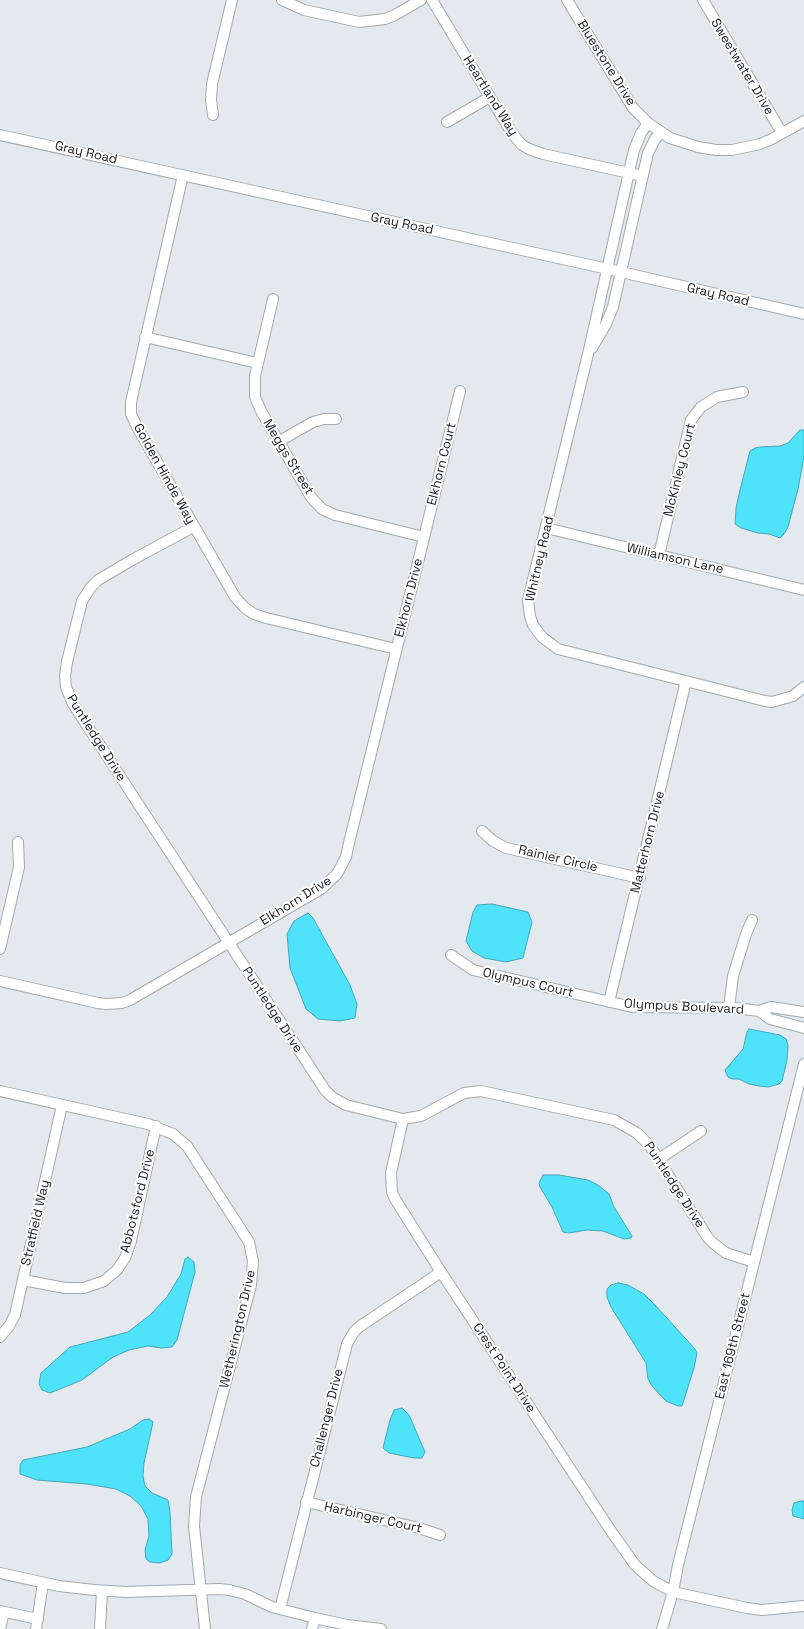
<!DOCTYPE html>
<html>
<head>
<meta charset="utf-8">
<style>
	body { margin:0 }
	canvas { display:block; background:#e4e9ef }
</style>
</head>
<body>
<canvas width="804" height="1629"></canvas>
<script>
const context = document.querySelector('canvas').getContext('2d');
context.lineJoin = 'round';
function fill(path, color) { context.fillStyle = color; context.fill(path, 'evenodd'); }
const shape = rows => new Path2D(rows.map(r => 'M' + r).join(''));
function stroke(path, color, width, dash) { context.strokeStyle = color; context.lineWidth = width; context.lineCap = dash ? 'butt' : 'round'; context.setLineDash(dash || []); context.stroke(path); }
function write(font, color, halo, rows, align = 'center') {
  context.font = font + ' "Space Grotesk",sans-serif'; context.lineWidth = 4; context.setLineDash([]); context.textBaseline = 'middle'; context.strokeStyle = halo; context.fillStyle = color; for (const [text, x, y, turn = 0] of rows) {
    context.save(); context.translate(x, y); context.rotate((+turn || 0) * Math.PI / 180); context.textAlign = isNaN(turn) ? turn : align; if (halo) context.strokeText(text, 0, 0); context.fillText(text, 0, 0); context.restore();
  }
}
const water = shape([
	[800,430,804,430,804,457,798,489,788,527,784,534,780,538,769,534,758,533,741,528,735,524,736,508,740,490,750,451,755,448,760,447,780,446,788,443,800,430],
	[492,904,528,912,532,922,523,958,506,962,484,958,472,951,466,941,473,912,477,905,492,904],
	[308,913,313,918,350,985,357,1004,355,1018,340,1021,318,1019,306,1009,290,968,287,934,294,921,308,913],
	[749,1029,780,1035,786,1039,788,1045,787,1060,782,1081,779,1084,768,1087,759,1086,749,1084,739,1079,732,1079,728,1077,726,1073,725,1070,743,1049,747,1032,749,1029],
	[543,1175,559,1175,588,1180,598,1185,609,1194,614,1207,632,1236,631,1238,624,1239,603,1231,587,1230,569,1233,563,1232,552,1207,540,1187,539,1183,543,1175],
	[188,1257,194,1262,195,1272,177,1340,172,1347,161,1348,148,1346,129,1350,113,1357,82,1380,50,1393,42,1390,39,1384,41,1373,70,1347,128,1332,150,1315,167,1297,181,1274,185,1259,188,1257],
	[618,1283,628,1285,644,1294,655,1305,695,1349,697,1353,694,1368,682,1406,678,1406,666,1401,652,1386,648,1379,646,1363,611,1307,607,1297,607,1289,611,1285,618,1283],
	[402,1408,409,1415,425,1452,422,1458,414,1458,389,1453,383,1448,390,1420,394,1410,402,1408],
	[149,1419,153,1422,144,1463,143,1476,145,1486,152,1493,168,1500,170,1512,172,1554,168,1560,160,1563,150,1562,146,1559,145,1550,149,1536,148,1519,141,1506,130,1496,116,1489,87,1484,37,1480,20,1474,20,1465,23,1460,87,1447,130,1429,143,1420,149,1419],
	[801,1501,804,1501,804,1519,793,1516,792,1510,794,1503,801,1501]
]);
fill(water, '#4fe2fb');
stroke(water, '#41a8ba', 1);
const minor = shape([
	[282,0,304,10,359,22,385,19,395,15,421,0],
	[432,0,490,97,512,133,522,145,529,149,543,154,643,176],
	[567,0,633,108,648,123,670,138,698,147,716,150,732,150,760,144,772,139,804,121],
	[703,0,782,133],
	[213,115,211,100,212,84,232,0],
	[447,122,490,97],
	[648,123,641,133,634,150,588,354,528,600,530,616,533,625,542,637,558,649,622,665,765,701,772,702,793,696,804,687],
	[0,135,608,269,804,314],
	[183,175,131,402,131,414,137,427,235,597,245,608,254,614,266,618,396,649],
	[273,299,255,376,255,397,261,411,311,497,322,509,335,515,424,537],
	[145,337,257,363],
	[592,348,606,324,613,307,648,153,655,139,661,132],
	[278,442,313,422,324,419,336,419],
	[193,527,132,560,98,580,91,587,82,601,67,662,65,676,66,687,73,704,325,1090,332,1097,346,1105,403,1119,421,1116,464,1093,481,1091,614,1120,637,1133,650,1146,708,1238,714,1244,726,1253,754,1262],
	[546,528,804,590],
	[659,555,691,420,701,407,717,397,743,392],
	[482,831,493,841,506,848,640,878],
	[0,949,19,867,18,842],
	[451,955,473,970,632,1007,736,1008,759,1011,770,1019,804,1028],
	[0,981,98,1003,106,1004,122,1003,130,1000,321,889,337,874,346,857,349,843,460,391],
	[609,1002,686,681],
	[729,1008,733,976,746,934,752,920],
	[759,1011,771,1007,804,1012],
	[0,1091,148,1124,173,1134,187,1146,249,1242,253,1261,251,1285,196,1497,194,1526,205,1629],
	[403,1119,391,1173,392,1192,395,1199,441,1272,611,1531,635,1565,653,1581,673,1592,747,1608,762,1610,804,1606],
	[659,1159,701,1131],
	[23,1280,65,1288,84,1288,104,1281,117,1270,125,1258,131,1241,156,1126],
	[0,1337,9,1326,15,1315,62,1105],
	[306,1502,419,1528,440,1535],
	[0,1573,59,1586,94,1590,126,1592,219,1589,229,1590,245,1594,272,1607,315,1618,347,1625,381,1629],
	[280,1609,347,1344,354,1332,359,1327,441,1272],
	[0,1611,38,1619],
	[0,1629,4,1612],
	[36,1629,43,1583],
	[100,1629,102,1591],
	[312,1629,315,1618],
	[662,1629,673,1592,678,1565,804,1064]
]);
stroke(minor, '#a4a9ae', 12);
stroke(minor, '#fff', 10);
write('13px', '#202124', '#fff', [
	["Bluestone Drive",606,63,58],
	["Sweetwater Drive",742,67,59],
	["Heartland Way",490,96,58],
	["Gray Road",86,153,13],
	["Gray Road",402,224,12],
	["Gray Road",718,295,13],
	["Meggs Street",288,457,59],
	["Elkhorn Court",442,464,-76],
	["McKinley Court",680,470,-76],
	["Golden Hinde Way",164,474,61],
	["Whitney Road",540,559,-77],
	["Williamson Lane",675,559,13],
	["Elkhorn Drive",409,598,-76],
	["Puntledge Drive",96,738,58],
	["Matterhorn Drive",648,842,-76],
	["Rainier Circle",558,859,13],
	["Elkhorn Drive",296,901,-32],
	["Olympus Court",528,983,13],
	["Olympus Boulevard",684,1007,3],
	["Puntledge Drive",272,1010,57],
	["Puntledge Drive",674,1185,57],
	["Abbotsford Drive",138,1201,-76],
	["Stratfield Way",36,1223,-77],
	["Wetherington Drive",238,1329,-77],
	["East 169th Street",733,1346,-76],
	["Crest Point Drive",504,1368,57],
	["Challenger Drive",327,1418,-76],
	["Harbinger Court",373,1518,13]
]);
</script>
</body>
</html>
